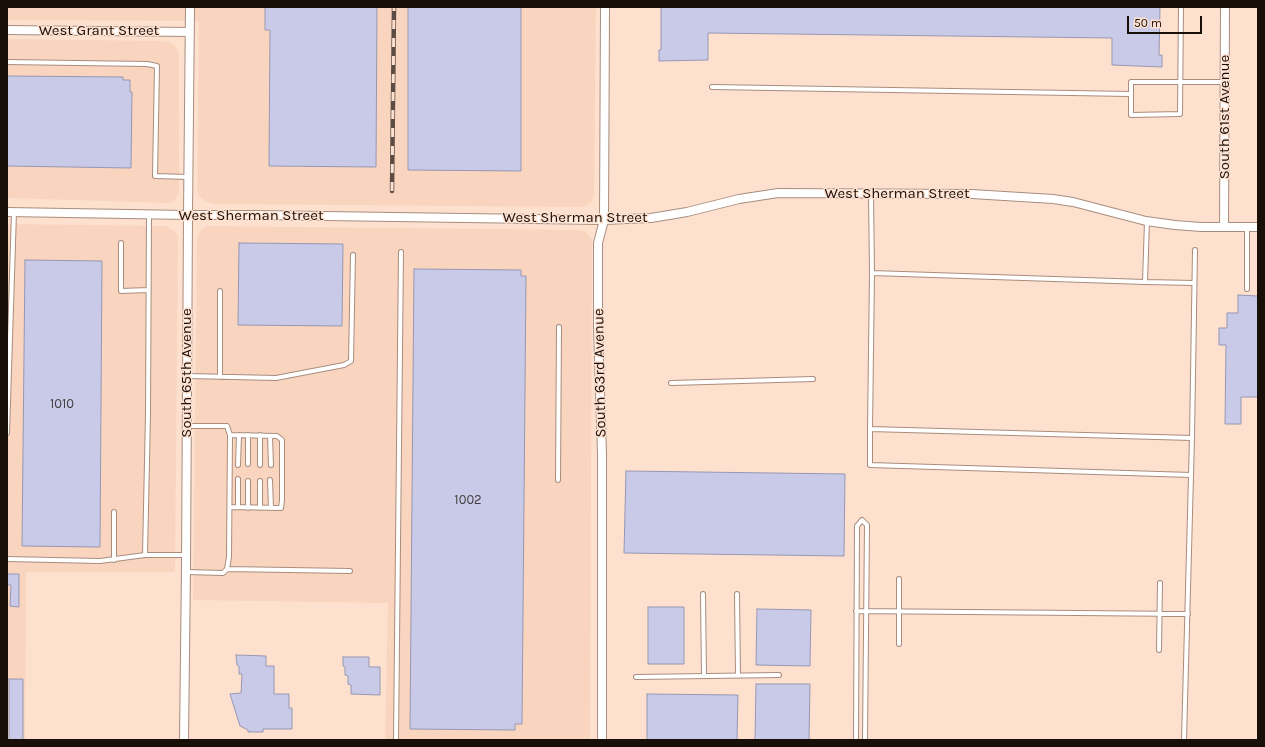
<!DOCTYPE html>
<html>
<head>
<meta charset="utf-8">
<style>
	body { margin:0 }
	#map { position:relative; width:1265px; height:747px; overflow:hidden; background:#fee0cf; font-family:Karla,sans-serif }
	canvas { display:block }
	.frame { position:absolute; inset:0; border:8px solid #190f09; pointer-events:none }
	.scale { position:absolute; left:1127px; top:16px; width:75px; height:18px; box-sizing:border-box; border:2px solid #190f09; border-top:0; padding-left:5px; font-size:12px; line-height:14px; white-space:nowrap; color:#190f09; -webkit-text-stroke:3px #fee0cf; paint-order:stroke }
</style>
</head>
<body>
<div id="map">
<canvas width="1265" height="747"></canvas>
<div class="frame"></div>
<div class="scale">50 m</div>
</div>
<script>
const context = document.querySelector('canvas').getContext('2d');
context.lineJoin = 'round';
function fill(path, color) { context.fillStyle = color; context.fill(path, 'evenodd'); }
const shape = rows => new Path2D(rows.map(r => 'M' + r).join(''));
function stroke(path, color, width, dash) { context.strokeStyle = color; context.lineWidth = width; context.lineCap = dash ? 'butt' : 'round'; context.setLineDash(dash || []); context.stroke(path); }
function write(font, color, halo, rows, align = 'center') {
  context.font = font + ' Karla,sans-serif'; context.lineWidth = 3; context.setLineDash([]); context.textBaseline = 'middle'; context.strokeStyle = halo; context.fillStyle = color; for (const [text, x, y, turn = 0] of rows) {
    context.save(); context.translate(x, y); context.rotate((+turn || 0) * Math.PI / 180); context.textAlign = isNaN(turn) ? turn : align; if (halo) context.strokeText(text, 0, 0); context.fillText(text, 0, 0); context.restore();
  }
}
fill(shape([
	[7,7,596,7,594,195,592,201,585,206,580,207,215,204,206,202,200,197,197,190,199,21,7,20],
	[7,39,159,41,169,42,174,45,179,53,179,192,175,200,170,203,7,198],
	[7,224,166,226,174,231,178,235,175,572,26,572,25,740,7,740],
	[206,226,579,230,586,232,592,240,590,740,385,740,388,603,193,600,197,239,200,232]
]), '#f9d5bf');
const building = shape([
	[265,7,377,7,376,167,269,166,270,30,265,30,265,7],
	[408,7,521,7,521,171,408,170,408,7],
	[661,7,1160,7,1159,55,1162,55,1162,67,1112,65,1112,38,708,33,708,60,659,61,659,50,661,50,661,7],
	[7,76,123,77,123,80,130,80,130,92,132,92,131,168,7,166,7,76],
	[239,243,343,244,342,326,238,325,239,243],
	[25,260,102,261,100,547,22,546,25,260],
	[414,269,521,270,521,276,526,276,522,724,515,724,515,730,410,729,414,269],
	[1238,295,1258,296,1258,397,1241,397,1241,424,1225,424,1226,345,1219,345,1219,328,1227,328,1227,313,1238,313,1238,295],
	[626,471,845,474,844,556,624,553,626,471],
	[7,574,19,574,19,607,10,606,11,585,7,585,7,574],
	[648,607,684,607,684,664,648,664,648,607],
	[757,609,811,610,810,666,756,665,757,609],
	[236,655,266,656,266,666,274,666,274,694,289,694,289,708,292,708,292,729,263,729,263,732,248,732,248,730,240,726,230,694,241,693,242,674,239,674,239,666,237,665,236,655],
	[343,657,369,657,369,667,380,667,380,695,351,694,351,685,348,684,348,676,345,675,345,667,343,666,343,657],
	[9,679,23,679,23,740,9,740,9,679],
	[756,684,810,684,809,740,755,740,756,684],
	[647,694,738,695,737,740,647,740,647,694]
]);
fill(building, '#c9cae7');
stroke(building, '#9797b3', 1);
const service = shape([
	[7,62,147,64,157,66,155,176,188,177],
	[712,87,1131,94,1131,82,1225,82],
	[1131,94,1131,115,1180,114,1181,7],
	[871,194,872,273,1145,282,1147,221],
	[149,214,148,414,145,555,186,555],
	[1247,227,1247,289],
	[121,243,121,291,148,290],
	[872,273,870,429,1192,438,1195,250],
	[1145,282,1194,283],
	[220,291,220,377],
	[188,376,276,378,344,365,351,361,353,255],
	[671,383,813,379],
	[870,429,870,465,1191,475],
	[7,433,14,212],
	[270,436,271,465],
	[248,464,248,435],
	[238,465,239,435],
	[260,465,260,435],
	[238,479,238,507],
	[270,480,271,508],
	[558,480,559,327],
	[248,481,248,508],
	[260,481,260,508],
	[230,507,281,508,282,500,282,440,277,436,230,435],
	[114,512,114,560],
	[7,559,100,561,145,555],
	[227,569,350,571],
	[186,572,223,573,227,569,229,557,230,435,227,426,187,426],
	[703,594,704,676],
	[737,594,738,676],
	[856,611,1188,614],
	[899,644,899,579],
	[1159,650,1160,583],
	[636,677,779,675],
	[396,740,401,252],
	[856,740,857,526,862,520,867,525,865,740],
	[1184,740,1192,438]
]);
const minor = shape([
	[7,30,190,32],
	[7,212,188,215,255,215,604,220,651,218,687,212,739,199,778,193,972,194,1053,199,1073,202,1146,221,1175,225,1201,227,1258,227],
	[1224,227,1225,7],
	[184,740,186,567,188,215,190,7],
	[602,740,602,454,598,327,598,243,604,220,605,7]
]);
stroke(service, '#a88d7d', 6);
stroke(minor, '#a88d7d', 10);
stroke(service, '#fff', 4);
stroke(minor, '#fff', 8);
const rail = shape([
	[392,191,394,7]
]);
stroke(rail, '#5c4c43', 4.5);
stroke(rail, '#fee0cf', 3, [9]);
write('13px', '#453e40', null, [
	["1010",62,404],
	["1002",468,500]
]);
write('15px', '#190f09', '#fee0cf', [
	["West Grant Street",99,31],
	["South 61st Avenue",1225,117,-90],
	["West Sherman Street",897,194],
	["West Sherman Street",251,216],
	["West Sherman Street",575,218],
	["South 65th Avenue",187,373,-90],
	["South 63rd Avenue",600,373,-91]
]);
</script>
</body>
</html>
